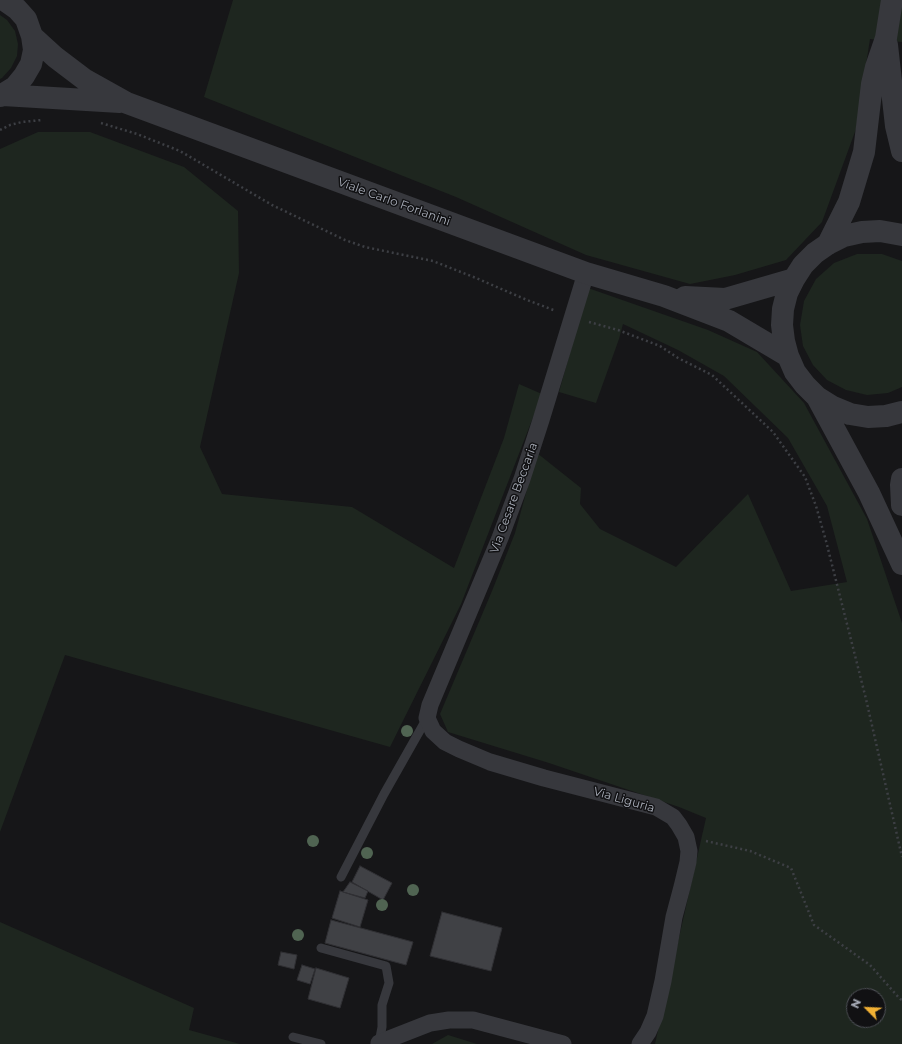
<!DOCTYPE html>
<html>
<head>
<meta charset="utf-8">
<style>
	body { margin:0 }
	#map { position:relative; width:902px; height:1044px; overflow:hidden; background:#161618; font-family:Montserrat,sans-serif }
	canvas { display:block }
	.north { position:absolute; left:846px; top:988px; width:40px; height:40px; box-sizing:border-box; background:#111113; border:1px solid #4d4f55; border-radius:50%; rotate:294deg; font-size:11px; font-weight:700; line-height:16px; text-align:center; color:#a8adb8 }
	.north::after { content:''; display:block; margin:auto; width:14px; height:18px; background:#f2b134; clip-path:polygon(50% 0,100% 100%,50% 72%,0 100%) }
</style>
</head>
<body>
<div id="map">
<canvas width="902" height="1044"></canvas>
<div class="north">N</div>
</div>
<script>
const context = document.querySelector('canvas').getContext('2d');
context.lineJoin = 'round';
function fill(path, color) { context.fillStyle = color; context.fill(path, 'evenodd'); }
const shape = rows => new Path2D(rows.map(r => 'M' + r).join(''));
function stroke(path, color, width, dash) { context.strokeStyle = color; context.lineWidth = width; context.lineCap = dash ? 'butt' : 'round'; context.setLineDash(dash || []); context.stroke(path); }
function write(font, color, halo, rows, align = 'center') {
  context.font = font + ' Montserrat,sans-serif'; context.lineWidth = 3; context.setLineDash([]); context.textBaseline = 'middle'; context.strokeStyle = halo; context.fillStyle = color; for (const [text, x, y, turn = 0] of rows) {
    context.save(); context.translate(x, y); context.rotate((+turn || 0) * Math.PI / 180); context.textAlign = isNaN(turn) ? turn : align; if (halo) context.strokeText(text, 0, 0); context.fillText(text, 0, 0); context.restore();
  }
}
fill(shape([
	[233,0,902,0,902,42,870,39,856,129,822,222,786,260,735,275,690,284,586,255,456,197,204,97],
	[0,15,7,20,15,31,18,44,17,56,11,68,2,78,0,79],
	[38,132,90,132,184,167,238,211,239,273,200,447,222,494,352,507,454,568,504,438,519,384,542,394,461,604,390,747,65,655,0,832,0,149],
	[857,254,882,254,902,261,902,387,888,393,867,395,846,390,827,380,813,365,803,346,800,325,804,301,816,279,834,263],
	[588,288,708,330,757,352,804,403,867,519,902,623,902,1044,655,1044,706,818,679,807,549,763,448,732,440,714,492,591,515,533,537,453,581,488,580,504,600,529,676,567,748,494,791,591,847,582,827,506,788,438,724,376,678,350,623,324,619,339,596,403,559,392],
	[854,996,878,996,878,1020,854,1020],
	[0,922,194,1008,189,1030,240,1044,0,1044],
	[448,1035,477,1044,432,1044]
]), '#1e261f');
const building = shape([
	[360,866,392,883,383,900,352,882,360,866],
	[350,882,368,891,365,898,343,892,350,882],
	[340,891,368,900,360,927,332,918,340,891],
	[442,912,502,928,491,971,430,956,442,912],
	[331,920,413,942,406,965,325,943,331,920],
	[281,952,297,955,294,969,278,965,281,952],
	[302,965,315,969,310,984,297,980,302,965],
	[316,968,349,978,340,1008,308,999,316,968]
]);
fill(building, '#404145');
stroke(building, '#303034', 1);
stroke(shape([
	[101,123,137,134,180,151,272,205,345,240,365,247,433,261,476,278,527,300,556,311],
	[0,130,10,125,22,122,42,120],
	[589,322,618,330,660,346,678,358,712,375,773,432,805,477,816,506,826,541,866,699,902,857],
	[706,841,750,851,791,868,814,925,870,965,900,999,902,1000]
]), '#3d3f44', 2.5, [2, 3]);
stroke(shape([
	[341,877,384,794,427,718],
	[321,948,386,966,389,983,382,1005,382,1027,379,1043,378,1044],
	[293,1037,321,1044]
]), '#37383d', 9);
stroke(shape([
	[586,273,541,420,522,479,500,538,430,705,427,718,433,731,445,742,459,749,490,762,544,778,656,807,673,817,679,825,686,837,689,851,688,862,682,887,674,917,663,981,655,1016,648,1032,640,1044],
	[379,1043,430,1023,449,1020,473,1020,563,1044]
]), '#37383d', 17);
stroke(shape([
	[32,36,55,57,84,79,127,103,586,273,664,296,729,321,788,356],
	[887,45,896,126,902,151],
	[3,95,120,102],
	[0,96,15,87,24,76,31,64,34,50,32,36,26,19,17,9,4,0],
	[902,235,880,231,862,232,844,236,828,244,815,253,803,265,794,279,787,293,783,309,782,325,784,341,788,356,795,372,805,385,817,397,833,407,850,414,868,417,886,416,902,412],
	[828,244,849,202,864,152,872,84,876,67,886,38,892,0],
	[685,297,725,299,794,279],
	[817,397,869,493,902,564],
	[902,479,901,485,902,505]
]), '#37383d', 22);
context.fillStyle = '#506452';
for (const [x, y] of [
	[407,731],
	[313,841],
	[367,853],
	[413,890],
	[382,905],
	[298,935]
]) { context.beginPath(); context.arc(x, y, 6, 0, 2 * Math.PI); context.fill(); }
write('12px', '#a8adb8', '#111113', [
	["Viale Carlo Forlanini",394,202,20],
	["Via Cesare Beccaria",514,498,-70],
	["Via Liguria",624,800,16]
]);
</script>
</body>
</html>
